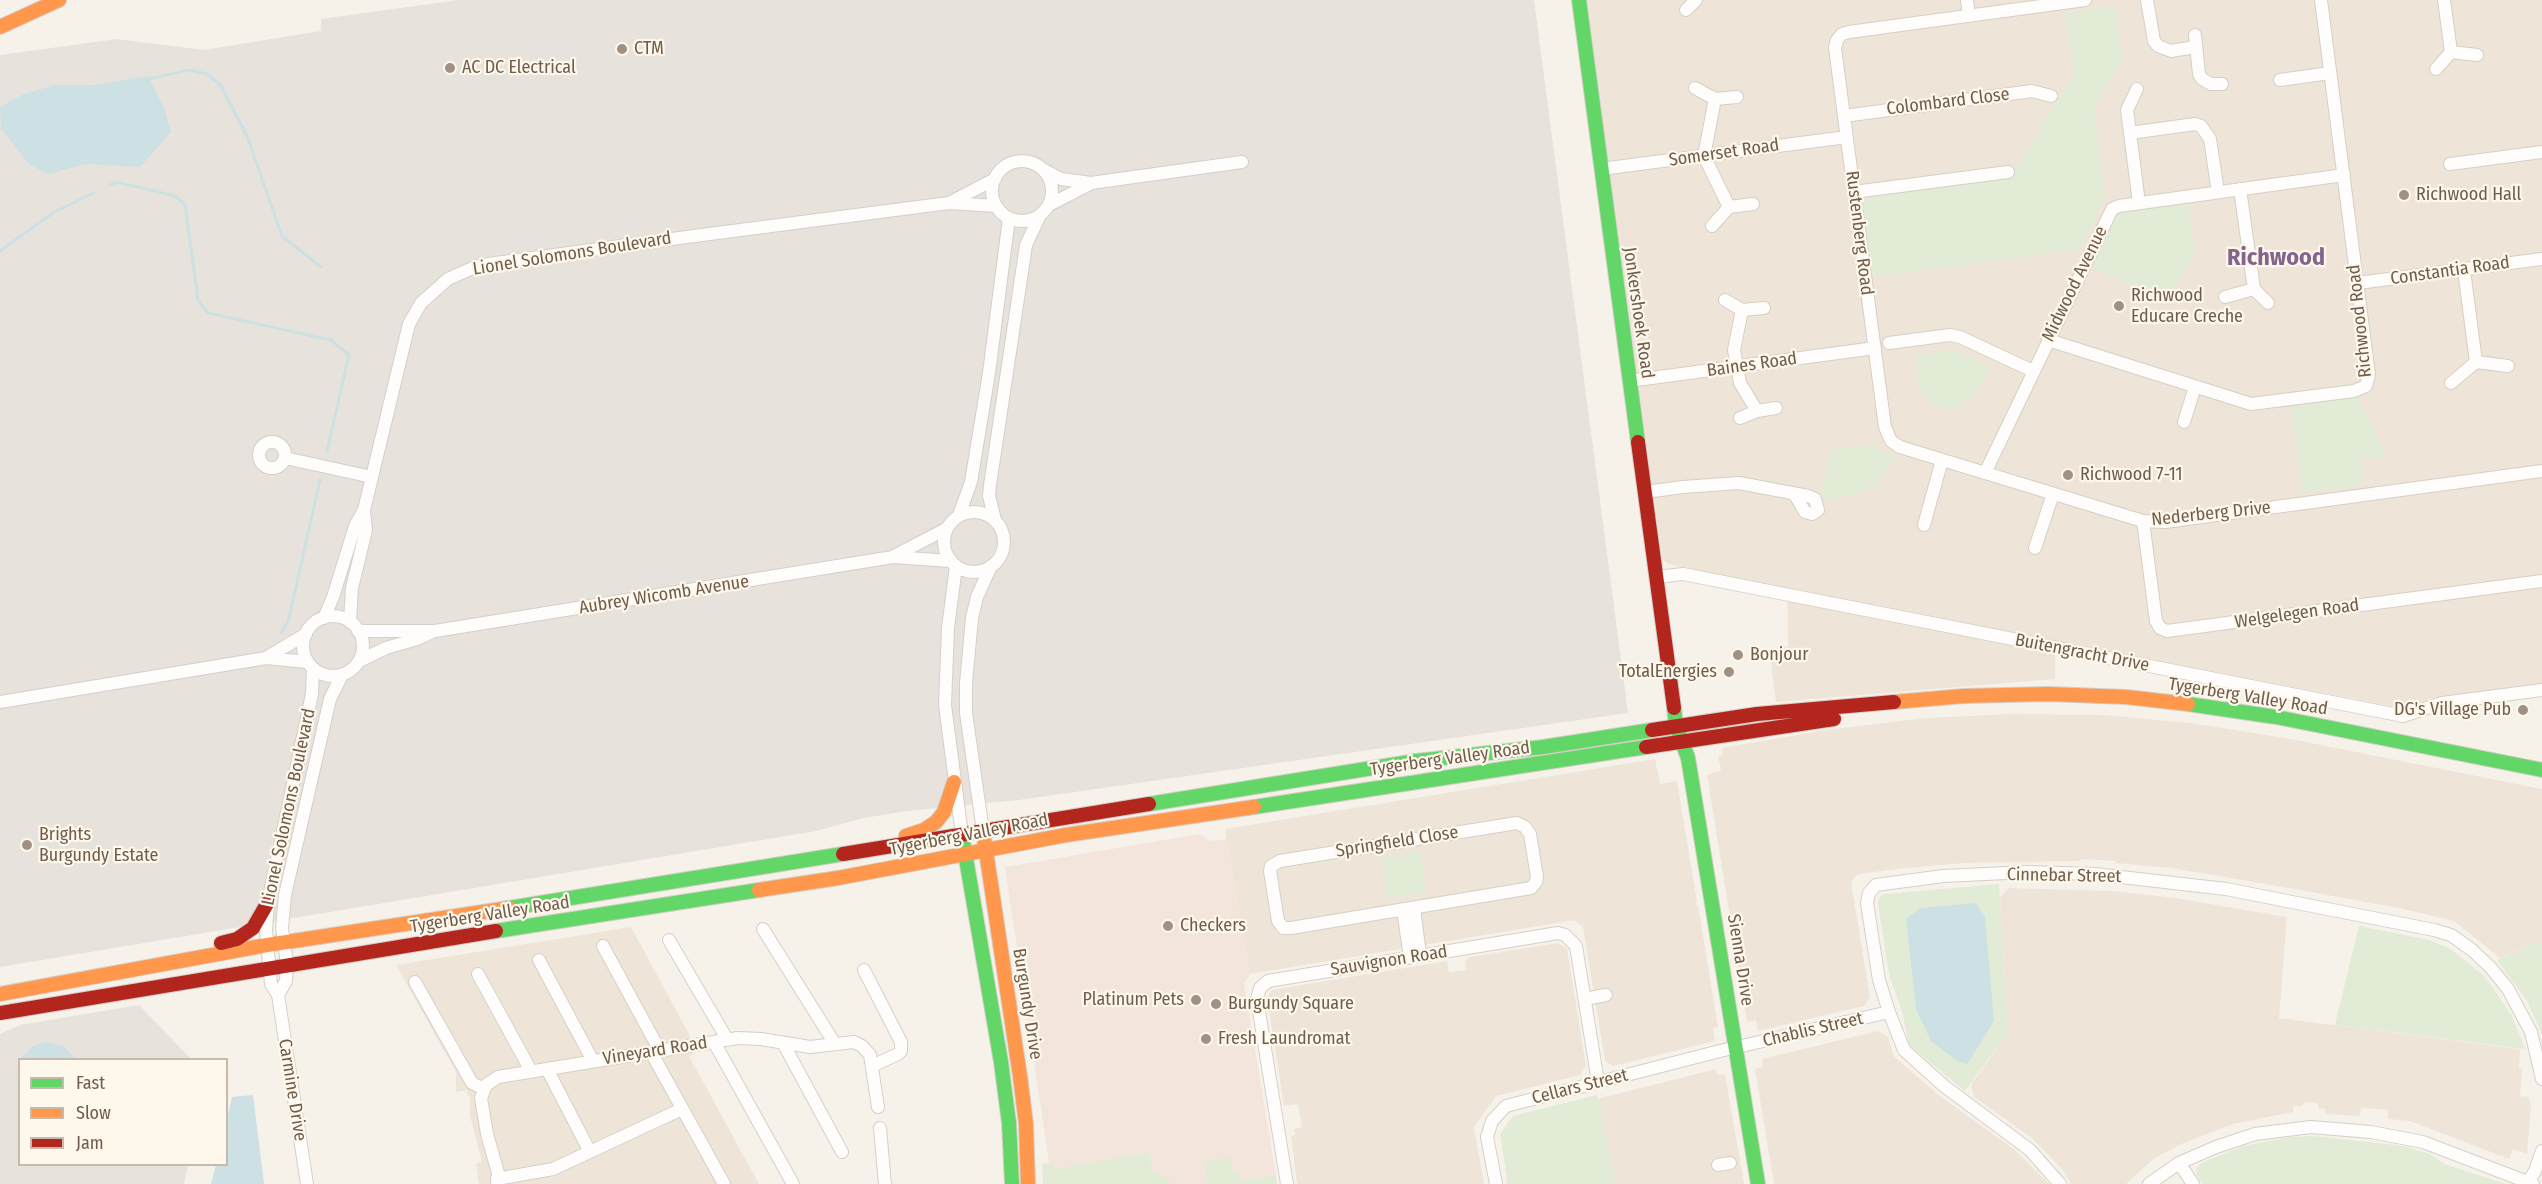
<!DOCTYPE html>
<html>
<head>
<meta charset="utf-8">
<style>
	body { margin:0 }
	#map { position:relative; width:2542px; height:1184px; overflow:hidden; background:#f6f2ea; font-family:"Fira Sans Condensed",sans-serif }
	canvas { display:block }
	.legend { position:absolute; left:18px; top:1058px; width:210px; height:108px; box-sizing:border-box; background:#fdf8eb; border:2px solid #c5baac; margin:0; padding:8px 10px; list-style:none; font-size:18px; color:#705d4d }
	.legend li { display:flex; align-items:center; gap:12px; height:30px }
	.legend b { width:30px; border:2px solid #c5baac }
</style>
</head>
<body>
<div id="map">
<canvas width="2542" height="1184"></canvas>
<ul class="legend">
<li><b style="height:8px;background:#63d668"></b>Fast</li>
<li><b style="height:8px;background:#ff974d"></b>Slow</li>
<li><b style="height:8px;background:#b3261e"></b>Jam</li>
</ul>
</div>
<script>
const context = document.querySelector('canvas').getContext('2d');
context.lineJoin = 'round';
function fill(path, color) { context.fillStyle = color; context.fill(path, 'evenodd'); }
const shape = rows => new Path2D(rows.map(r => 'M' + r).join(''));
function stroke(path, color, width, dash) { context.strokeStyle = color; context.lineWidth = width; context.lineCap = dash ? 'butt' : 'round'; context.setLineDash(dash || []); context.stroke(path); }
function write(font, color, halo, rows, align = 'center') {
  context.font = font + ' "Fira Sans Condensed",sans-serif'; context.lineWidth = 4.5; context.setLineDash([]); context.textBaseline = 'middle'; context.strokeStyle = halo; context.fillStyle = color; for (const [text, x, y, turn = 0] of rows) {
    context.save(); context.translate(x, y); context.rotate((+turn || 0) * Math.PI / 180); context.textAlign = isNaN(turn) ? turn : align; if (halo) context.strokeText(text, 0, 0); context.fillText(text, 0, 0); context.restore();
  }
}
fill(shape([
	[1587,0,2542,0,2542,683,2431,698,2407,709,2055,641,2055,679,1776,702,1769,648,1788,647,1787,590,1668,564,1662,559],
	[2011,714,2104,715,2191,723,2296,740,2542,789,2542,941,2500,958,2454,921,2404,909,2272,885,2171,868,2116,863,2116,861,2080,859,2080,861,1965,863,1906,868,1858,874,1851,882,1870,997,1864,1006,1758,1031,1756,1020,1747,1022,1707,775,1721,770,1718,756,1723,755,1722,748,1826,730,1926,718],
	[1655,759,1660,784,1677,781,1697,902,1695,903,1696,905,1698,905,1718,1027,1713,1028,1715,1041,1613,1066,1605,1061,1583,927,1574,920,1250,974,1225,829],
	[2008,888,2113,891,2175,898,2287,917,2279,1018,2520,1049,2519,1068,2522,1069,2520,1096,2529,1097,2531,1106,2527,1154,2513,1149,2509,1159,2410,1121,2388,1119,2388,1110,2361,1108,2360,1116,2325,1114,2325,1109,2318,1108,2318,1103,2305,1102,2302,1106,2293,1106,2293,1112,2233,1124,2181,1144,2155,1158,2126,1184,2071,1184,2063,1170,2032,1138,1974,1097,1971,1085,2008,1032,2000,898],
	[631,927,689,1034,694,1054,689,1056,759,1184,479,1184,476,1164,482,1162,470,1116,470,1096,467,1096,467,1090,456,1092,456,1072,396,965],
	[1558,943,1567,949,1586,1066,1580,1075,1496,1096,1474,1127,1484,1184,1297,1184,1291,1136,1295,1135,1294,1129,1302,1127,1298,1104,1284,1106,1267,998,1272,990,1447,961,1449,972,1466,970,1465,961,1471,957],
	[1878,1031,1888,1037,1894,1056,1899,1061,1940,1096,2015,1150,2049,1184,1774,1184,1755,1069,1763,1067,1762,1059],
	[1716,1069,1717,1075,1725,1074,1744,1184,1616,1184,1597,1099]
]), '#eee5d8');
fill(shape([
	[1200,834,1211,841,1227,839,1250,974,1244,983,1276,1175,1242,1181,1233,1175,1230,1158,1203,1162,1207,1184,1173,1184,1160,1173,1153,1175,1149,1152,1058,1168,1049,1163,1005,867]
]), '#f3e5db');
fill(shape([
	[459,0,1534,0,1628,713,1019,800,907,811,864,818,816,831,0,967,0,55,117,39,204,50,321,31,321,19],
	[139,1005,191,1059,20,1060,20,1164,188,1165,184,1184,0,1184,0,1034,20,1025]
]), '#e7e2db');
fill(shape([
	[2115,5,2122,60,2093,108,2105,197,2080,249,1874,277,1874,268,1870,266,1862,205,1868,196,2009,178,2074,75,2064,13],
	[2188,200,2195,251,2167,302,2088,265,2116,211],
	[1954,350,1990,367,1975,394,1952,410,1929,403,1920,390,1916,355],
	[2358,397,2387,456,2361,459,2364,485,2303,493,2291,407],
	[1875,444,1879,450,1897,457,1874,488,1831,501,1822,494,1831,450],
	[1420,851,1427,892,1387,899,1380,858],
	[1999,884,2008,1032,1965,1091,1909,1045,1903,1015,1889,974,1878,903,1880,897,1884,894],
	[2359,926,2429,940,2449,948,2482,974,2491,985,2512,1016,2525,1049,2335,1025],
	[2542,941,2542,1034,2527,1001,2497,960],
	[1597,1095,1616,1184,1506,1184,1507,1178,1500,1134,1513,1116],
	[2313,1136,2404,1146,2430,1154,2444,1164,2506,1184,2202,1184,2197,1175,2196,1169,2201,1163,2243,1146,2290,1137],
	[1149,1152,1153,1174,1160,1173,1173,1184,1043,1184,1042,1164,1049,1163,1058,1168],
	[1230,1157,1233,1174,1241,1174,1242,1181,1276,1175,1277,1184,1207,1184,1203,1162]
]), '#e1ebd6');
fill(shape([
	[148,76,164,108,171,132,140,167,85,164,49,174,30,165,1,129,0,107,24,94,55,85,93,85],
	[1976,903,1985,917,1994,1021,1967,1064,1956,1060,1931,1041,1916,1009,1906,919,1921,908],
	[46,1042,65,1047,75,1059,21,1059,33,1046],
	[253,1095,264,1184,211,1184,216,1165,226,1164,227,1119,232,1097]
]), '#cde0e4');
stroke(shape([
	[149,79,189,70,207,74,221,86,247,136,282,236,321,267],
	[110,185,117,182,175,196,185,204,198,300,208,313,331,340,349,355,327,451],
	[0,251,54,212,94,193],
	[281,633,288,622,320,480]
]), '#cde0e4', 3);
const street = shape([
	[1967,0,1969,16],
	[2085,0,1849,32,1842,34,1837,40,1835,48,1885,427,1891,441,1900,447,2143,521,2165,522,2542,471],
	[2147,0,2154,41,2158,46,2171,51,2195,47],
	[1686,10,1696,0],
	[2195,35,2199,74,2202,79,2211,84,2222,84],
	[2451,52,2477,55],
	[2436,69,2451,52,2444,0],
	[2280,80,2330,73],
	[1695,88,1715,99,1737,97],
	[1715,99,1704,156,1729,207],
	[1844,116,2032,91,2051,96],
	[2130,133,2127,110,2137,89],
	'992 191a30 30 0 1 1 60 0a30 30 0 1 1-60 0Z',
	[2450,164,2542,152],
	[1601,169,1847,137],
	[1044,170,1061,179,1091,183,1242,162],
	[2240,189,2254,289,2268,303],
	[1854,192,2008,172],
	[949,203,995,179],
	[2139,203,2130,133,2195,124,2201,126,2210,139,2218,192],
	[1049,205,1090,184],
	[1712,226,1729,207,1753,204],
	[2464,270,2476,362],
	[2358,283,2542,259],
	[2225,297,2254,289],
	[1725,300,1742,310],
	[2048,340,2251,404,2354,391,2366,386,2369,375,2321,0],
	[1889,343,1950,335,1960,337,2033,371],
	[1629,381,1875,348],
	[2451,383,2476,362,2508,366],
	[1757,411,1740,383,1734,350,1742,310,1764,308],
	[1740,418,1757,411,1776,408],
	[2184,422,2195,387],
	'259 455a13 13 0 1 1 26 0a13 13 0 1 1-26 0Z',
	[285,458,372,477],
	[1985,473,2112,209,2119,206,2344,175],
	[1645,492,1683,487,1739,483,1808,496,1815,499,1818,510,1812,514,1805,512,1795,495],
	'944 542a30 30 0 1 1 60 0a30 30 0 1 1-60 0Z',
	[959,515,971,482,989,373,1009,218],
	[995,520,989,496,990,485,1026,245,1040,215],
	[2143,521,2156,621,2160,628,2167,631,2542,581],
	[1924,525,1942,460],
	[2035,548,2053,494],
	[894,556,946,529],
	[956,566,948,628,945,705,962,835],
	[1656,577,1683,574,2403,716,2442,703,2542,690],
	'303 646a30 30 0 1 1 60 0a30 30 0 1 1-60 0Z',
	[324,618,333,597,355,526,364,510,409,324,421,303,448,279,477,266,496,263,694,236,949,203,996,206],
	[350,622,352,588,366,530,364,510],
	[358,631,435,631,893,557,950,561],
	[266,658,306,634],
	[359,661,386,648,417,639,434,631],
	[0,702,266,658,307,662],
	[1517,823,1525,827,1530,834,1537,877,1536,882,1531,888,1291,928,1283,928,1278,921,1270,871,1271,866,1280,861,1517,823],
	[983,831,966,713,966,683,972,618,977,597,991,566],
	[1414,908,1420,955],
	[1403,910,1410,957],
	[763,929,835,1044],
	[669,940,727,1039],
	[603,946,660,1051],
	[539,960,593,1061],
	[864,970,901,1042,901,1051,898,1054,872,1066],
	[478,974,531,1071],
	[415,982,472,1083,484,1089],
	[278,995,286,981,287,964,282,928,285,895,330,699,342,675],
	[1585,999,1606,995],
	[714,1042,793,1184],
	[783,1043,842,1152],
	[651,1052,724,1184],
	[547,1069,590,1152],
	[880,1128,885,1184],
	[2179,1163,2193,1184],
	[1718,1165,1730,1163],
	[497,1179,553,1169,682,1109],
	[307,1184,278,995,271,984,266,930,268,902,312,694,313,669],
	[497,1184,498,1173,487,1134,481,1098,486,1085,498,1077,738,1038,761,1039,810,1047,854,1042,862,1046,870,1055,878,1107],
	[1287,1184,1257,999,1260,988,1268,981,1558,933,1565,935,1576,946,1598,1082],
	[1496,1184,1487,1137,1492,1121,1506,1106,1720,1051,1889,1012],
	[2060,1184,2030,1150,1944,1086,1904,1050,1889,1012,1879,980,1867,903,1869,893,1876,885,1943,876,2028,872,2095,874,2226,889,2434,930,2451,935,2472,950,2491,968,2508,989,2531,1032,2542,1079],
	[2149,1184,2179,1163,2216,1147,2255,1134,2311,1127,2371,1132,2423,1142,2533,1184],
	[2527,1184,2535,1171,2542,1151]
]);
const fast = shape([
	[1579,0,1638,442],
	[2188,704,2276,717,2542,770],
	[1674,708,1676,725,1688,758,1758,1184],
	[1149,804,1416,761,1543,747,1652,730],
	[1254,807,1646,747],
	[963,841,1001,1062,1009,1123,1012,1184],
	[509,908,843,854],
	[496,931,759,890]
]);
const slow = shape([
	[0,27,59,0],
	[1894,702,1964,696,2048,694,2126,697,2188,704],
	[906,836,924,830,936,822,944,812,954,782],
	[984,838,1020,1076,1026,1124,1028,1184],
	[759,890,838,878,1066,835,1254,807],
	[0,994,267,945,509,908]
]);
const jam = shape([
	[1638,442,1674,708],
	[1652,730,1757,714,1894,702],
	[1646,747,1834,719],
	[843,854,1149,804],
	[221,943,237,939,253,928,268,902],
	[0,1013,496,931]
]);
stroke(street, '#d5cfc8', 14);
stroke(fast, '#d5cfc8', 16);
stroke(slow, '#d5cfc8', 16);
stroke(jam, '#d5cfc8', 16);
stroke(street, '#fefdfc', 12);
stroke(fast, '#63d668', 14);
stroke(slow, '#ff974d', 14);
stroke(jam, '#b3261e', 14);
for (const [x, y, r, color] of [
	[622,49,6,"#9f9184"],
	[450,68,6,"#9f9184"],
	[2404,195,6,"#9f9184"],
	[2119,306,6,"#9f9184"],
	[2068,475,6,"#9f9184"],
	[1738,655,6,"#9f9184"],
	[1729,672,6,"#9f9184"],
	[2523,710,6,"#9f9184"],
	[27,845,6,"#9f9184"],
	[1168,926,6,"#9f9184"],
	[1196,1000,6,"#9f9184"],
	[1216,1004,6,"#9f9184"],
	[1206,1039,6,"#9f9184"]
]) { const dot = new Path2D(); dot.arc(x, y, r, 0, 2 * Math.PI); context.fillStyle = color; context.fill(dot); stroke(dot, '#fdf8eb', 2); }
write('18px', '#705d4d', '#fdf8eb', [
	["CTM",634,49],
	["AC DC Electrical",462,68],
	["Richwood Hall",2416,195],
	["Richwood",2131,296],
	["Educare Creche",2131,317],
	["Richwood 7-11",2080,475],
	["Bonjour",1750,655],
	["TotalEnergies",1717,672,"right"],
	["DG's Village Pub",2511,710,"right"],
	["Brights",39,835],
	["Burgundy Estate",39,856],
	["Checkers",1180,926],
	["Platinum Pets",1184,1000,"right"],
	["Burgundy Square",1228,1004],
	["Fresh Laundromat",1218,1039]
], 'left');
write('18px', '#705d4d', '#fdf8eb', [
	["Colombard Close",1948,102,-7],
	["Somerset Road",1724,153,-8],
	["Rustenberg Road",1859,233,83],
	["Lionel Solomons Boulevard",572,254,-9],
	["Constantia Road",2450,271,-8],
	["Midwood Avenue",2075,284,-64],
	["Jonkershoek Road",1638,313,82],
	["Richwood Road",2360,321,-96],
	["Baines Road",1752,365,-8],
	["Nederberg Drive",2211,514,-6],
	["Aubrey Wicomb Avenue",664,595,-9],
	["Welgelegen Road",2297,614,-8],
	["Buitengracht Drive",2082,653,11],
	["Tygerberg Valley Road",2248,697,9],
	["Tygerberg Valley Road",1450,759,-8],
	["Lionel Solomons Boulevard",289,807,-78],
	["Tygerberg Valley Road",969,835,-11],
	["Springfield Close",1397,842,-9],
	["Cinnebar Street",2064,876,1],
	["Tygerberg Valley Road",490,915,-9],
	["Sienna Drive",1740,960,81],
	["Sauvignon Road",1389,961,-9],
	["Burgundy Drive",1027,1004,81],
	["Chablis Street",1813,1030,-13],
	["Vineyard Road",655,1051,-9],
	["Cellars Street",1580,1087,-14],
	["Carmine Drive",292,1090,81]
]);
write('bold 24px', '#83658c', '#fdf8eb', [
	["Richwood",2276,258]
]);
</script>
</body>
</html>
